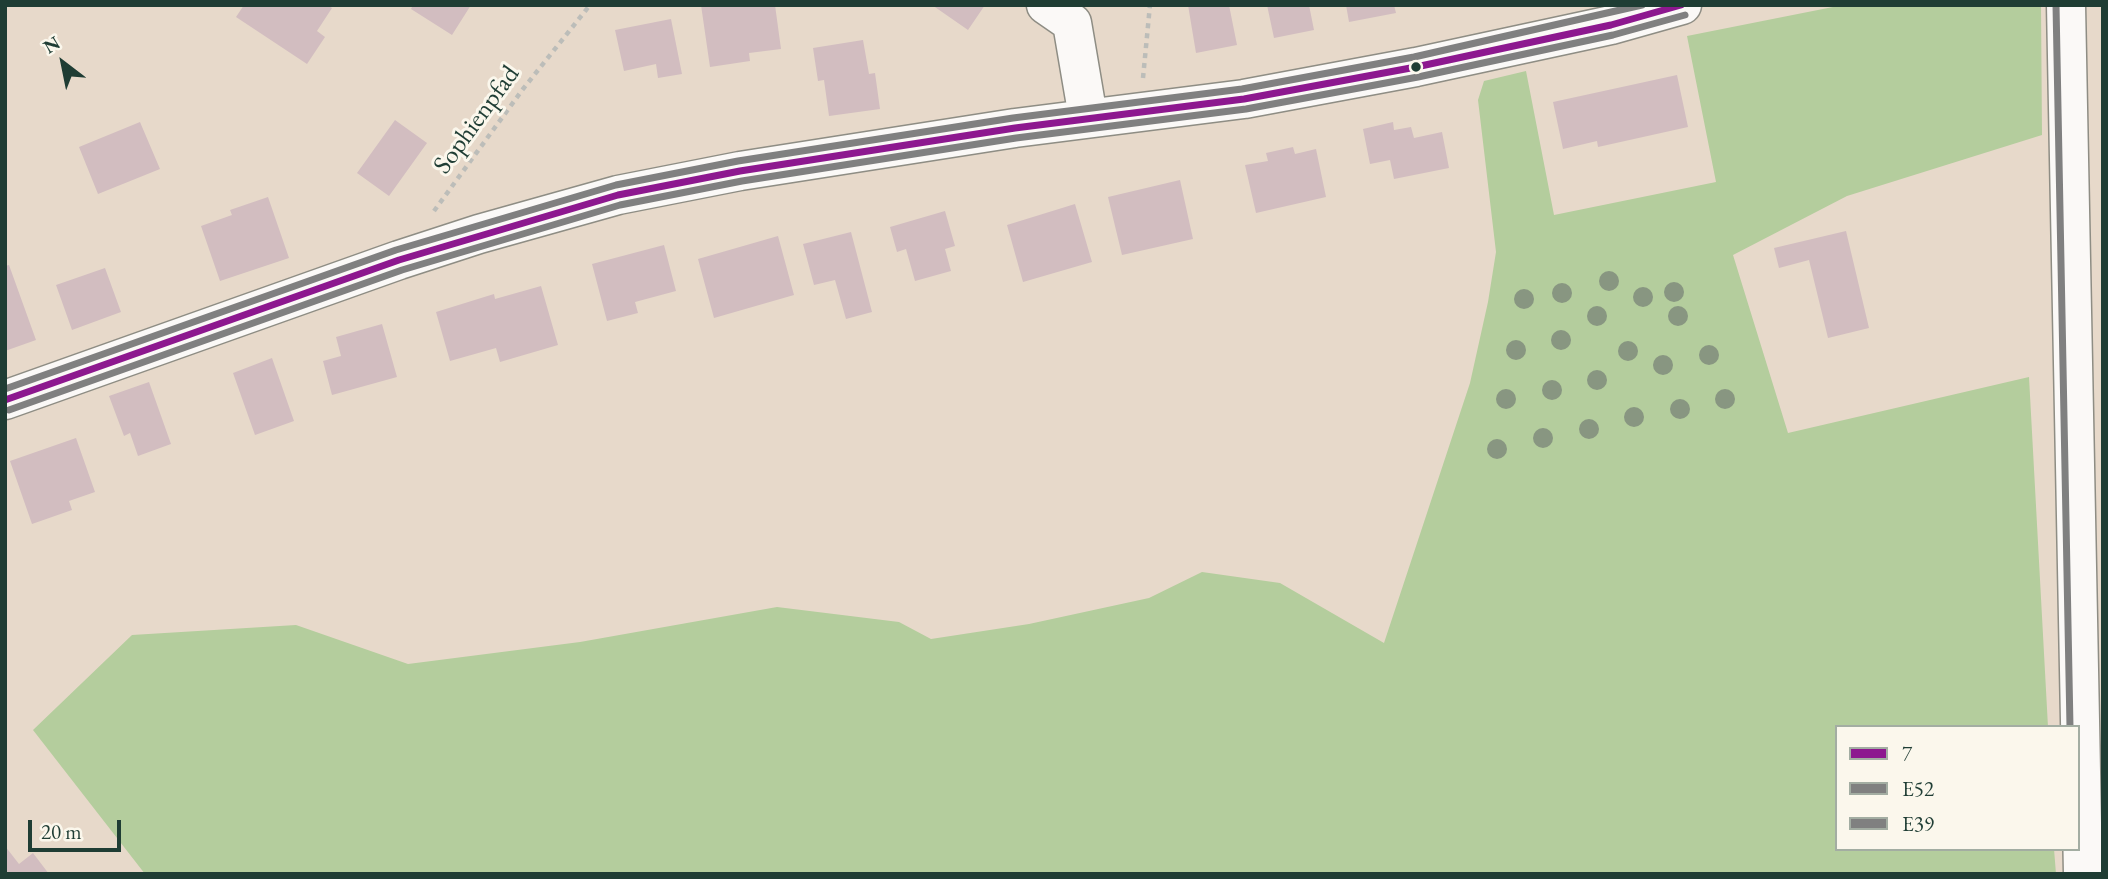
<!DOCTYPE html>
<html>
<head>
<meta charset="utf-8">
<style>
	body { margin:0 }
	#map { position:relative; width:2108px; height:879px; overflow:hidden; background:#e7d9ca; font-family:"EB Garamond",serif }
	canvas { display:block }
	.frame { position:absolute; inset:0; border:7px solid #1f3d34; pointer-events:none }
	.legend { position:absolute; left:1835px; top:725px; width:245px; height:126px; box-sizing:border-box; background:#fbf7ec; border:2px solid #a3ada2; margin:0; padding:9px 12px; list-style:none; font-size:21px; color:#1f3d34 }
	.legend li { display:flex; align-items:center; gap:14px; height:35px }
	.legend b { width:35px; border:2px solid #a3ada2 }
	.north { position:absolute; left:28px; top:28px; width:70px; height:70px; -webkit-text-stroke:5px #fbf7ec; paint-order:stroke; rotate:328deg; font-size:19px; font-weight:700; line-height:28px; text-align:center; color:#1f3d34 }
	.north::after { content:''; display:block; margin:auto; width:24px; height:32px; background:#1f3d34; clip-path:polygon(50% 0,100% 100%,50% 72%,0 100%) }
	.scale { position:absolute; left:28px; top:820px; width:93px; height:32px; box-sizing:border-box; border:4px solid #1f3d34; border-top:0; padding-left:9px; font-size:21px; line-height:24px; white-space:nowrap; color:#1f3d34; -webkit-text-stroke:5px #fbf7ec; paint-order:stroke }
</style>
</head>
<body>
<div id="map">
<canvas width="2108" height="879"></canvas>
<div class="frame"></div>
<ul class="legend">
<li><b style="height:9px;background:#8d188f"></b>7</li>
<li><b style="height:9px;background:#808080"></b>E52</li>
<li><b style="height:9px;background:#808080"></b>E39</li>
</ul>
<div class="north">N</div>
<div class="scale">20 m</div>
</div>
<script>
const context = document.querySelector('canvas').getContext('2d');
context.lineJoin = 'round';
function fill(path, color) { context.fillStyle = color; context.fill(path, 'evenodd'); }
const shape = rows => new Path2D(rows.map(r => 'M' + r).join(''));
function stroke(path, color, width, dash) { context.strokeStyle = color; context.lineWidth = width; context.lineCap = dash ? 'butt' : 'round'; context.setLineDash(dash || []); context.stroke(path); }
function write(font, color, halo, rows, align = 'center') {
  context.font = font + ' "EB Garamond",serif'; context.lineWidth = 6; context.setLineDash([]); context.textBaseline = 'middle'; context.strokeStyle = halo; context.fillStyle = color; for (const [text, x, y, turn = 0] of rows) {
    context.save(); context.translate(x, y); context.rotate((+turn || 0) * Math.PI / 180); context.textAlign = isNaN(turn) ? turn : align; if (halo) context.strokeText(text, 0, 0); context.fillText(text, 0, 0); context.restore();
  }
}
fill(shape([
	[1843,5,2041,5,2042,135,1847,196,1733,255,1788,433,2029,377,2048,727,1837,727,1837,849,2054,849,2056,874,145,874,33,730,132,635,296,625,408,664,580,642,777,607,899,622,931,639,1029,624,1149,598,1202,572,1280,583,1384,643,1470,383,1488,302,1496,252,1478,100,1484,81,1526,71,1554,215,1716,182,1687,36]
]), '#b4cd9d');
fill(shape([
	[244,5,327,5,332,8,317,31,325,37,307,64,236,17],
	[413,5,471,5,452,35,411,9],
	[701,5,775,5,781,49,749,53,750,61,710,67],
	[932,5,985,5,968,30],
	[1188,5,1229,5,1237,45,1196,53],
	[1267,5,1309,5,1314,30,1274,38],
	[1346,5,1394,5,1396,13,1349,22],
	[671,19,682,74,658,78,656,64,624,71,615,30],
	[863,40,869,74,875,73,880,109,829,116,824,80,818,81,813,48],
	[1677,75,1688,127,1598,147,1597,141,1563,149,1553,102],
	[395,120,427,143,389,196,357,173],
	[140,122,160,169,98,194,79,147],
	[1393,122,1394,130,1411,127,1414,138,1442,132,1449,168,1394,179,1390,160,1370,164,1363,129],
	[1293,147,1295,154,1316,149,1326,197,1256,213,1245,165,1268,161,1266,153],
	[1180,180,1193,239,1122,255,1108,197],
	[268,197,289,258,220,281,201,226,232,215,230,210],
	[1075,204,1092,262,1023,282,1007,225],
	[945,211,955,246,945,249,951,271,915,281,906,249,897,252,890,227],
	[1846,231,1869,328,1828,338,1809,260,1779,268,1774,248],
	[851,232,872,312,846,319,835,280,814,285,803,244],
	[778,236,794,295,714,318,698,259],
	[664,245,676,291,635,302,638,313,607,321,592,264],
	[9,265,36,340,5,351,5,266],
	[105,268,121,312,72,330,56,285],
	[541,286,558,345,500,362,496,348,450,361,436,312,494,294,495,299],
	[382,324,397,377,332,395,323,361,341,356,336,337],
	[272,358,294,421,255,435,233,373],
	[149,382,171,444,138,456,130,433,124,436,109,396],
	[76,438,95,492,69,501,72,510,32,524,10,461],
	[5,846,19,864,33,853,49,874,5,874]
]), '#d2bdc0');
const minor = shape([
	[1046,5,1072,23,1088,117],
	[2066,5,2083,874],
	[5,400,399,260,479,234,618,195,740,171,1015,128,1244,99,1416,67,1611,25,1682,5]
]);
stroke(minor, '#8e8d84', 41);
stroke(shape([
	[1143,78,1150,5],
	[434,211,523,89,590,5]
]), '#bcbdb9', 4.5, [5, 5]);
stroke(minor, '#fbf9f7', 38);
stroke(shape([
	[5,400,399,260,618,195,740,171,1015,128,1244,99,1416,67,1611,25,1681,5]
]), '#8d188f', 7);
stroke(shape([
	[2056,5,2070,727],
	[9,410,402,270,620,205,742,181,1016,138,1246,109,1418,77,1613,35,1685,15]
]), '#808080', 7);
stroke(shape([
	[5,389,396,250,616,185,738,161,1013,118,1242,89,1414,57,1642,5]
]), '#808080', 7);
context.fillStyle = '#889681';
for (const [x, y] of [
	[1609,281],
	[1674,292],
	[1562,293],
	[1643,297],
	[1524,299],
	[1597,316],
	[1678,316],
	[1561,340],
	[1516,350],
	[1628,351],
	[1709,355],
	[1663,365],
	[1597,380],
	[1552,390],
	[1506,399],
	[1725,399],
	[1680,409],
	[1634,417],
	[1589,429],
	[1543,438],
	[1497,449]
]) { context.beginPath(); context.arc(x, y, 10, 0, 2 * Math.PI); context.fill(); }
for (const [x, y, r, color] of [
	[1416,67,6,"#1f3d34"]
]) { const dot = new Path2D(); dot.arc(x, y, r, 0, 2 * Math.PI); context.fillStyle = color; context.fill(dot); stroke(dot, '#fbf7ec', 2.5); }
write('26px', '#1f3d34', '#fbf7ec', [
	["Sophienpfad",477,120,-54]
]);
</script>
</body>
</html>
